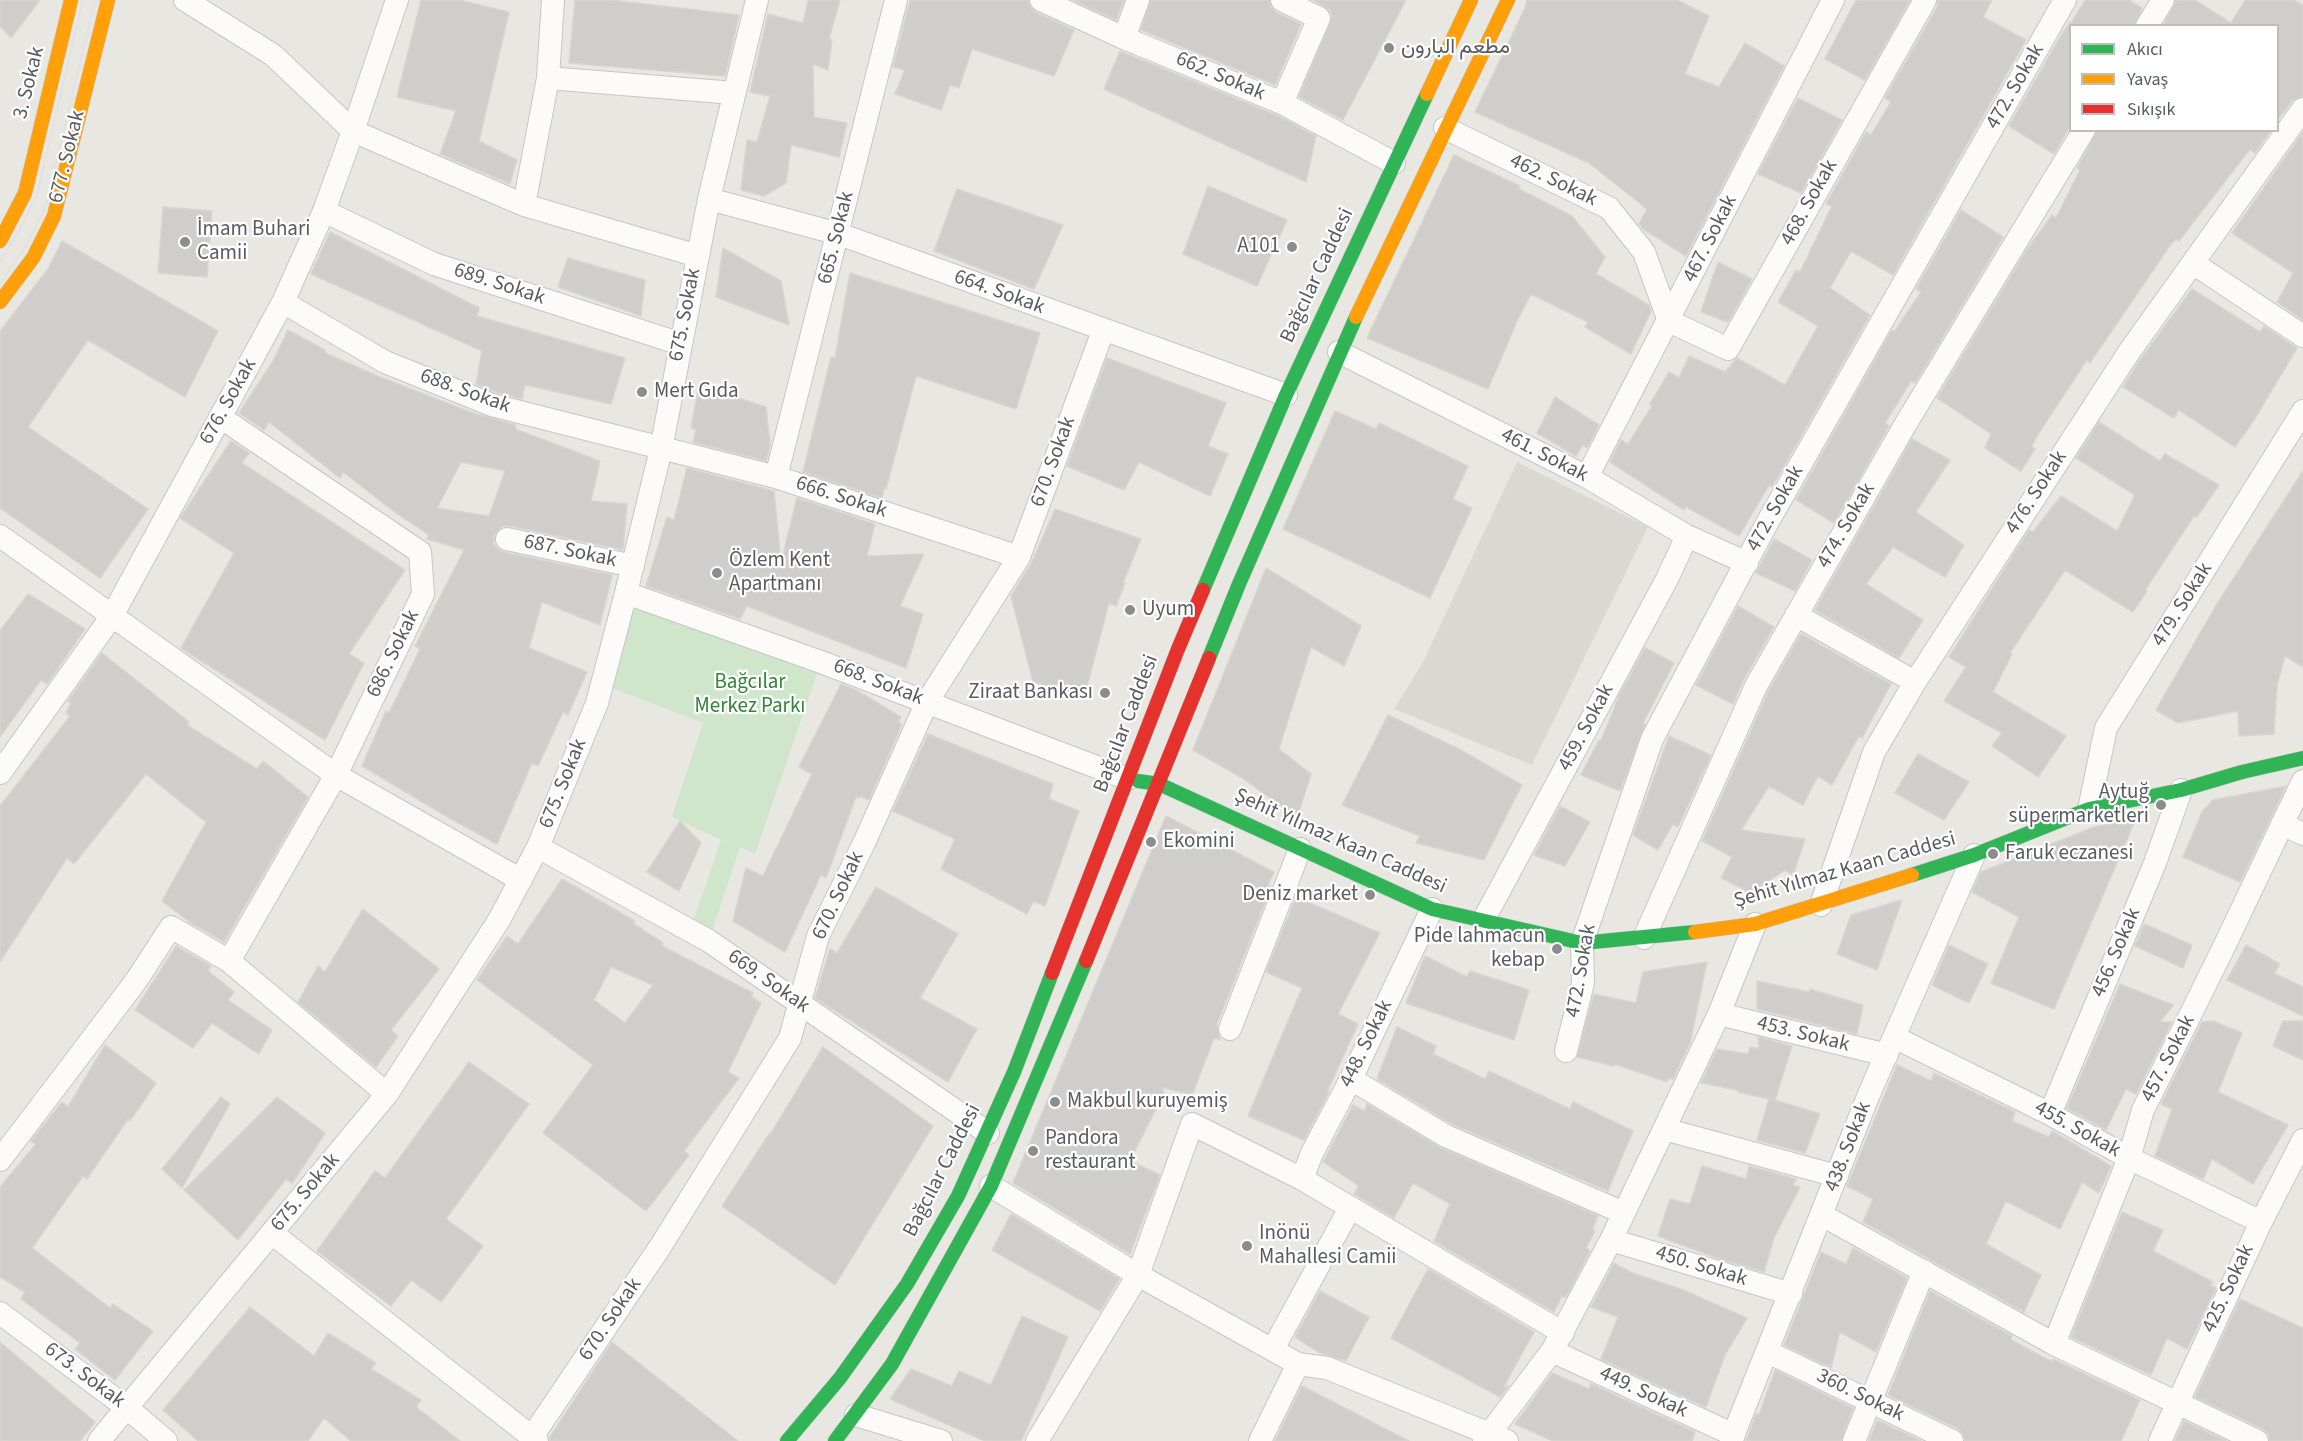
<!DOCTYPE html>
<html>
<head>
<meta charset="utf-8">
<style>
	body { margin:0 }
	#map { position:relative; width:2303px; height:1441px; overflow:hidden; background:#e8e7e1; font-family:"Source Sans 3",sans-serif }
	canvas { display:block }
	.legend { position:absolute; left:2069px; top:24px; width:210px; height:108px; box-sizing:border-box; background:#fff; border:2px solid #bcbebf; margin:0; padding:8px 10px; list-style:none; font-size:18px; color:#585c60 }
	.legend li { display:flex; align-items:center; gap:12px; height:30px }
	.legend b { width:30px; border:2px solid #bcbebf }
</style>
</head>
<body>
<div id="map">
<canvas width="2303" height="1441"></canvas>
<ul class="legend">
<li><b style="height:8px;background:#30b455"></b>Akıcı</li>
<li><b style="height:8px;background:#ff9f0a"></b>Yavaş</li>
<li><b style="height:8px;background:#e5322d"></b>Sıkışık</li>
</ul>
</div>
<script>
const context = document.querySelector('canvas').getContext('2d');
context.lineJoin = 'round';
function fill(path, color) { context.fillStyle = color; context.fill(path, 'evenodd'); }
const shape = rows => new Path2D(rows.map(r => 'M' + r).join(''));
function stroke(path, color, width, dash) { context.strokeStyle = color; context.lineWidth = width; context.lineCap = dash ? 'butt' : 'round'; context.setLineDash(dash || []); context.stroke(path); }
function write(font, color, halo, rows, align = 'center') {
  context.font = font + ' "Source Sans 3",Vazirmatn,sans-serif'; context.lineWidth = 4.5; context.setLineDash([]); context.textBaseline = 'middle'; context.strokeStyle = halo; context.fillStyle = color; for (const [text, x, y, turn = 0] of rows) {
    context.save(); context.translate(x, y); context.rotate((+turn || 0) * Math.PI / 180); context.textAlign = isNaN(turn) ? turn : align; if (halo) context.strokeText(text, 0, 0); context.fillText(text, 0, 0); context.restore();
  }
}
fill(shape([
	[1517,462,1648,527,1532,765,1394,709,1422,664]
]), '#d9d8d2');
fill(shape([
	[626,593,821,662,755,854,740,847,709,941,690,931,721,840,672,817,703,723,602,684]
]), '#cfe6cb');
const building = shape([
	[0,0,40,0,11,38,0,26,0,0],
	[421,0,459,0,509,12,479,141,517,160,510,184,440,154,456,111,397,97,421,0],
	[575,0,611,0,739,15,725,76,569,63,575,0],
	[808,0,840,0,829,39,832,40,828,70,813,64,814,117,847,123,839,157,791,145,786,183,764,196,741,190,747,140,757,142,770,96,750,92,768,14,803,23,808,0],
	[910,0,1028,0,1030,7,1035,12,1074,30,1054,76,972,49,959,88,950,85,941,110,895,94,905,70,893,67,910,0],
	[1073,0,1124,0,1116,20,1073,0],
	[1151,0,1269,0,1271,7,1276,12,1301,24,1275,85,1141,30,1151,0],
	[1313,0,1406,0,1343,120,1299,97,1332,17,1330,10,1313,0],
	[1527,0,1677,0,1709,16,1685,74,1719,87,1745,43,1784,66,1686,256,1643,229,1639,224,1647,209,1589,163,1475,112,1525,8,1527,0],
	[1856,0,1910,0,1865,80,1825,59,1856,0],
	[1938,0,1992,0,1983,17,2026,40,1893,275,1851,251,1830,288,1870,315,1772,487,1769,485,1739,536,1686,507,1684,510,1610,462,1621,440,1628,444,1652,406,1650,404,1669,372,1679,378,1689,356,1725,372,1737,358,1785,385,1818,326,1778,302,1796,270,1800,272,1832,206,1826,204,1866,132,1871,135,1891,102,1885,98,1937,7,1938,0],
	[2085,0,2129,0,2142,8,2134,26,2070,26,2070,126,2054,154,2009,126,2059,39,2070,22,2070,25,2085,0],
	[2176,0,2195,0,2231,23,2245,0,2294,0,2303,5,2303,96,2292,101,2277,121,2277,26,2163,26,2176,0],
	[1120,51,1276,115,1316,136,1306,182,1104,89,1120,51],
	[1798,98,1842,120,1801,193,1758,174,1798,98],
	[2097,130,2271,130,2255,153,2250,149,2179,241,2176,239,2171,244,2090,363,2087,360,2044,425,2031,447,2035,449,2021,471,1985,448,1991,434,1937,398,2028,248,2052,215,2056,218,2080,170,2077,168,2097,130],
	[2303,132,2303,320,2277,302,2293,273,2232,233,2303,132],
	[1454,155,1520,186,1519,189,1572,216,1605,257,1596,274,1649,305,1651,311,1631,354,1585,327,1588,322,1531,294,1518,319,1488,389,1367,338,1454,155],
	[1208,186,1287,220,1257,286,1183,254,1208,186],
	[957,189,1063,225,1034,289,934,251,957,189],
	[163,207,212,211,207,277,158,273,163,207],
	[1961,210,2003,237,1915,383,1911,381,1885,423,1889,426,1834,523,1796,500,1892,330,1894,332,1921,292,1916,289,1961,210],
	[330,232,479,308,477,316,625,358,611,404,525,385,522,399,496,392,476,384,482,351,311,274,330,232],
	[62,241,218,331,185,397,88,340,28,427,148,509,100,578,0,508,0,331,48,269,62,241],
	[723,248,781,281,789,325,716,297,723,248],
	[568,258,645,280,641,316,558,287,568,258],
	[1718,262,1752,279,1728,322,1701,312,1718,262],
	[850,273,1040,333,1016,409,916,376,886,489,884,488,882,498,803,472,831,357,835,358,850,273],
	[2192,289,2260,332,2264,326,2297,348,2254,420,2235,447,2179,410,2174,418,2123,387,2140,360,2192,289],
	[288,330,325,350,325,353,375,375,470,412,516,425,515,429,600,461,591,501,627,504,623,550,510,526,502,526,494,536,494,544,498,549,504,552,612,575,600,625,542,602,529,648,587,672,568,715,563,712,538,766,532,763,497,844,451,819,362,766,386,711,389,713,420,649,415,646,464,550,427,539,429,535,396,513,343,472,340,478,269,422,264,430,239,413,273,361,288,330],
	[461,462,505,471,489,516,437,508,461,462],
	[1107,358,1226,403,1208,446,1228,454,1210,496,1139,462,1124,490,1067,466,1107,358],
	[699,385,766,407,770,445,766,461,693,442,696,430,691,428,699,385],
	[1555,397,1599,425,1587,448,1583,445,1576,456,1537,433,1555,397],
	[1335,411,1376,429,1379,423,1468,466,1453,499,1472,508,1430,598,1283,529,1335,411],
	[2099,422,2160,461,2165,454,2219,485,2197,517,2194,516,2145,590,2147,591,2133,612,2065,570,2010,653,2012,654,1993,692,2066,736,2038,777,1992,746,2002,733,1944,701,1966,667,1949,657,2029,530,2033,532,2061,496,2117,531,2135,495,2076,458,2099,422],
	[1912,439,1950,460,1916,512,1964,545,1945,577,1893,547,1866,584,1923,620,1899,658,1815,610,1912,439],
	[231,441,249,453,242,463,405,570,349,654,364,663,325,740,181,648,234,553,180,518,231,441],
	[687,468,774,491,781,563,797,498,875,524,867,556,924,554,900,606,923,614,906,668,747,606,740,619,646,586,667,517,674,520,687,468],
	[2303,471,2303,667,2285,656,2277,685,2274,734,2239,736,2238,711,2178,723,2156,710,2215,607,2303,471],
	[1055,509,1141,539,1123,583,1125,583,1116,606,1109,603,1084,698,1033,682,1011,596,1031,564,1055,509],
	[1774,539,1812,560,1795,591,1756,573,1774,539],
	[1266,568,1361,626,1344,666,1311,647,1279,749,1311,774,1297,818,1244,779,1193,750,1266,568],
	[28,594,85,629,47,684,41,680,0,737,0,631,28,594],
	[1738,606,1774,627,1744,679,1733,704,1696,685,1738,606],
	[1801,634,1891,684,1862,738,1859,736,1832,785,1818,776,1803,805,1769,786,1741,830,1805,839,1793,875,1785,870,1751,893,1721,878,1732,857,1702,841,1768,692,1801,634],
	[1645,648,1674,663,1643,723,1645,724,1620,791,1581,775,1599,740,1601,741,1619,696,1645,648],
	[102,653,189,722,187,725,257,769,263,761,308,797,224,942,191,923,162,901,206,822,146,774,74,864,67,858,0,962,0,806,70,716,66,713,71,703,68,701,102,653],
	[841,684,856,690,901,717,898,722,902,724,869,800,860,796,859,798,856,797,826,878,821,875,785,952,733,921,746,868,763,876,812,774,799,767,841,684],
	[1388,715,1459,749,1522,785,1484,860,1416,843,1420,836,1342,805,1388,715],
	[928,734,1053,784,1049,799,1079,811,1045,906,1033,901,1027,914,941,869,955,839,893,811,928,734],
	[1669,736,1711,755,1678,827,1673,824,1658,850,1633,835,1669,736],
	[1918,754,1969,782,1944,820,1895,793,1918,754],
	[2286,786,2240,882,2183,857,2202,812,2213,800,2286,786],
	[1560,806,1590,822,1565,866,1534,855,1560,806],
	[1166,816,1274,872,1268,885,1271,887,1217,1024,1220,1040,1214,1038,1192,1095,1161,1087,1164,1093,1130,1161,1160,1175,1130,1254,1013,1183,1166,816],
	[2131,819,2135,821,2054,1009,1991,983,2019,917,1972,892,1981,872,2094,827,2131,819],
	[680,821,701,843,679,891,647,872,680,821],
	[562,879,635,921,634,924,663,943,662,946,753,993,751,996,761,1003,728,1072,739,1078,684,1151,689,1155,646,1211,543,1133,593,1065,477,980,507,936,518,944,562,879],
	[611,967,653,985,625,1023,594,1000,611,967],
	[876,887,958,934,920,998,977,1029,948,1082,815,998,830,949,837,953,876,887],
	[1296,897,1380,933,1338,1014,1358,1024,1327,1092,1329,1092,1304,1140,1248,1116,1302,988,1266,972,1296,897],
	[1902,900,1877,970,1837,954,1851,915,1902,900],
	[363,909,439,969,391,1030,398,1036,376,1067,298,1002,318,966,325,972,363,909],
	[2144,924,2192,945,2183,968,2135,946,2144,924],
	[1949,945,1988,964,1969,1003,1932,985,1949,945],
	[2246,945,2280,964,2274,973,2303,987,2303,1016,2227,980,2246,945],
	[176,946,211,966,208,971,234,992,228,1000,272,1030,259,1054,212,1023,193,1048,135,1010,176,946],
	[1425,956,1467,977,1470,971,1529,990,1514,1040,1406,1003,1425,956],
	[1707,962,1690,1043,1673,1079,1668,1078,1667,1082,1615,1064,1614,1066,1577,1057,1594,994,1636,1003,1643,972,1707,962],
	[1757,981,1809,992,1810,989,1863,1005,1857,1034,1757,1009,1757,981],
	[2120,984,2173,1005,2160,1022,2172,1022,2136,1094,2126,1089,2106,1130,2067,1108,2120,984],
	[2213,1021,2242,1033,2218,1092,2288,1125,2253,1184,2212,1159,2203,1179,2155,1156,2172,1109,2161,1104,2202,1022,2213,1021],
	[2283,1021,2303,1021,2303,1060,2273,1046,2283,1021],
	[1397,1027,1436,1046,1433,1054,1485,1079,1489,1071,1570,1109,1573,1102,1633,1131,1608,1191,1452,1124,1377,1079,1397,1027],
	[1758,1037,1792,1046,1775,1100,1820,1114,1805,1153,1757,1140,1769,1099,1738,1092,1738,1090,1701,1083,1717,1049,1748,1054,1750,1047,1759,1048,1758,1037],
	[105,1045,156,1083,130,1121,128,1119,87,1179,83,1176,32,1248,110,1308,113,1304,153,1331,115,1380,75,1349,80,1343,21,1299,25,1292,0,1277,0,1187,36,1144,31,1141,47,1121,62,1102,68,1107,105,1045],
	[823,1047,933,1126,835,1285,722,1206,769,1134,770,1135,823,1047],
	[469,1062,529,1104,446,1219,483,1246,441,1302,411,1280,391,1306,317,1251,375,1171,385,1178,469,1062],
	[1897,1065,1931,1081,1934,1073,2015,1112,2012,1121,2049,1137,2052,1131,2111,1166,2099,1193,2082,1182,2060,1229,2006,1201,1986,1244,2041,1275,2024,1312,1863,1222,1873,1199,1847,1186,1897,1065],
	[221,1097,230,1104,182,1188,162,1169,221,1097],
	[277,1097,325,1133,292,1184,286,1179,238,1240,184,1190,277,1097],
	[1367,1104,1441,1148,1598,1216,1592,1229,1595,1231,1586,1248,1590,1251,1566,1297,1562,1296,1554,1312,1434,1241,1450,1204,1413,1183,1394,1218,1354,1194,1359,1186,1323,1162,1353,1105,1364,1111,1367,1104],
	[1702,1166,1746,1179,1749,1166,1796,1179,1793,1185,1800,1187,1774,1238,1764,1272,1717,1258,1658,1236,1670,1199,1690,1204,1702,1166],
	[2122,1212,2163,1230,2153,1251,2213,1282,2210,1285,2216,1288,2187,1349,2167,1338,2151,1375,2071,1337,2122,1212],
	[1011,1214,1119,1279,1100,1311,992,1250,1011,1214],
	[1853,1248,1907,1278,1876,1352,1840,1332,1831,1368,1784,1345,1821,1252,1846,1264,1853,1248],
	[1614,1263,1630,1272,1683,1290,1747,1318,1725,1355,1706,1407,1601,1359,1618,1317,1591,1307,1614,1263],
	[1428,1269,1534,1332,1503,1388,1509,1386,1500,1397,1391,1338,1428,1269],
	[1320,1291,1369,1317,1346,1361,1320,1353,1295,1337,1320,1291],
	[1930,1291,2012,1336,2011,1340,2052,1362,2053,1359,2140,1400,2121,1441,1965,1441,1963,1434,1958,1429,1888,1395,1930,1291],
	[2240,1299,2303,1328,2303,1441,2270,1441,2268,1434,2263,1429,2195,1397,2240,1299],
	[250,1307,314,1356,328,1333,376,1363,371,1369,421,1400,416,1407,460,1441,351,1441,324,1418,308,1441,198,1441,163,1410,250,1307],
	[1022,1316,1068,1337,1021,1441,985,1441,890,1399,911,1369,952,1386,959,1371,991,1385,1022,1316],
	[0,1342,95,1422,80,1441,0,1441,0,1342],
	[612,1342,738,1441,550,1441,550,1437,612,1342],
	[1775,1370,1853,1408,1841,1441,1746,1441,1756,1414,1759,1415,1775,1370],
	[1552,1373,1589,1389,1591,1384,1695,1432,1692,1441,1553,1441,1515,1424,1552,1373],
	[1302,1386,1409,1441,1275,1441,1302,1386],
	[1877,1421,1879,1421,1921,1441,1869,1441,1877,1421],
	[2184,1421,2226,1441,2175,1441,2184,1421]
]);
fill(building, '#d0cecb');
stroke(building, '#d8d5d0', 1.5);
const street = shape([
	[185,0,273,55,353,131,524,205,698,256],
	[1041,0,1124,38,1282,103,1394,163],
	[2147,26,2163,0],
	[1124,38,1138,0],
	[548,78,734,93],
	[1282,103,1319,18,1282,0],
	[1445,128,1609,208,1644,252,1669,321,1728,349,1925,0],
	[709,199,839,234,1286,395],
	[524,205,548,78,553,0],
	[324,211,434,264,681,344],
	[2193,263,2303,336],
	[283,302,385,362,492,405,776,477,1019,557],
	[1339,352,1587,477,1687,536,1747,563],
	[220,417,420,552,423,594,336,775,229,961],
	[776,477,896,0],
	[1587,477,1833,0],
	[0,536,336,775,521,880],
	[507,539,633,566],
	[626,593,821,662,1128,779],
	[1796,615,1915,682],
	[0,773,112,616,283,302,324,211,353,131,397,0],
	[2089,809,2106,728,2303,411],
	[2282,824,2303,834],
	[538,847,709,941,988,1133],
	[1821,905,1874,752,1915,682,2129,352,2303,109],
	[1484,919,1667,579,1687,536],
	[1644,938,1756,686,1905,425,2084,130],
	[1719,1014,1887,1055],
	[1230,1029,1300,849],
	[1894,1037,2050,1114,2129,1158,2261,1222],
	[1566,1051,1583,983,1582,943,1652,739,1766,525,2065,0],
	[1351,1079,1446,1136,1624,1213],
	[2050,1114,2155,863,2181,790],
	[1664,1129,1837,1176],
	[0,1160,136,981,171,927,229,961,387,1094],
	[1302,1179,1312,1153,1351,1079,1432,909],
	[991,1186,1138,1275,1298,1364],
	[1822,1215,2054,1344,2257,1441],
	[273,1234,537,1441],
	[1611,1240,1791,1294],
	[0,1313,126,1407,166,1441],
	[2054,1344,2129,1158,2143,1110,2221,953,2303,781],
	[1273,1349,1350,1208],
	[1552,1351,1734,1435],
	[1768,1352,1952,1441],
	[856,1415,941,1441],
	[532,1437,660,1247,790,1038,818,936,865,841,927,702,1019,557,1103,331],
	[99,1441,387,1094,499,920,538,847,597,703,626,593,661,449,709,199,757,0],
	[1037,1441,1138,1275,1192,1124,1302,1179,1563,1333],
	[1260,1441,1298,1364,1327,1368,1507,1441],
	[1484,1441,1552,1351,1611,1240,1719,1014,1755,924],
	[1731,1441,1869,1094,1974,855],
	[1854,1441,1924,1271],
	[2160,1441,2261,1222,2303,1140]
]);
const fast = shape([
	[1203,590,1286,395,1427,94],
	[1209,658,1239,584,1356,317],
	[1138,781,1159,784,1432,909,1582,943,1695,932],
	[1912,875,1974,855,2089,809,2181,790,2242,772,2303,758],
	[787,1441,840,1378,907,1284,958,1196,1014,1072,1052,973],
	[835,1441,892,1364,991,1186,1086,961]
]);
const slow = shape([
	[1427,94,1471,0],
	[0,241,25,193,71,0],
	[0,302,33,258,54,216,108,0],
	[1356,317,1508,0],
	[1695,932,1755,924,1912,875]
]);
const jam = shape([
	[1086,961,1209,658],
	[1052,973,1178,649,1203,590]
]);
stroke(street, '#c6c6c6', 24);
stroke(fast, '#c5c6c5', 15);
stroke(slow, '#c5c6c5', 15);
stroke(jam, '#c5c6c5', 15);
stroke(street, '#fcfbfa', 22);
stroke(fast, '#30b455', 14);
stroke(slow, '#ff9f0a', 14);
stroke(jam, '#e5322d', 14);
stroke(shape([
	[0,261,18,232,37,195,83,0],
	[0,284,29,241,45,209,95,0]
]), '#e0e1e0', 1.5);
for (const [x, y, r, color] of [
	[1389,48,6,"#8a8d8d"],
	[185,242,6,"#8a8d8d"],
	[1292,247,6,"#8a8d8d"],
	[642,392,6,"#8a8d8d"],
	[717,573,6,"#8a8d8d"],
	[1130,610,6,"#8a8d8d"],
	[1105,693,6,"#8a8d8d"],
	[2161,805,6,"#8a8d8d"],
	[1151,842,6,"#8a8d8d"],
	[1993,854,6,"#8a8d8d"],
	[1370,895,6,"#8a8d8d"],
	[1557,949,6,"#8a8d8d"],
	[1055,1102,6,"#8a8d8d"],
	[1033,1151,6,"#8a8d8d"],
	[1247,1246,6,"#8a8d8d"]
]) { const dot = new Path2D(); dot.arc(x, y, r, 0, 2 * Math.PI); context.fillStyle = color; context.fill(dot); stroke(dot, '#fff', 2); }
write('21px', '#585c60', '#fff', [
	["مطعم البارون",1401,48],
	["İmam Buhari",197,230],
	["Camii",197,254],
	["A101",1280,247,"right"],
	["Mert Gıda",654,392],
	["Özlem Kent",729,561],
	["Apartmanı",729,585],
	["Uyum",1142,610],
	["Ziraat Bankası",1093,693,"right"],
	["Aytuğ",2149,793,"right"],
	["süpermarketleri",2149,817,"right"],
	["Ekomini",1163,842],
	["Faruk eczanesi",2005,854],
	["Deniz market",1358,895,"right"],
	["Pide lahmacun",1545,937,"right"],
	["kebap",1545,961,"right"],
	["Makbul kuruyemiş",1067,1102],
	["Pandora",1045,1139],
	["restaurant",1045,1163],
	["Inönü",1259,1234],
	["Mahallesi Camii",1259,1258]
], 'left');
write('21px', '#585c60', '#fff', [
	["662. Sokak",1220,77,23],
	["3. Sokak",30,83,-76],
	["472. Sokak",2016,87,-60],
	["677. Sokak",68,157,-76],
	["462. Sokak",1553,181,26],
	["468. Sokak",1810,203,-61],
	["665. Sokak",837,238,-76],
	["467. Sokak",1711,239,-63],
	["Bağcılar Caddesi",1318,276,-65],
	["689. Sokak",499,285,18],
	["664. Sokak",999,293,20],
	["675. Sokak",686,315,-79],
	["688. Sokak",465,392,20],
	["676. Sokak",229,402,-61],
	["461. Sokak",1544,456,27],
	["670. Sokak",1054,462,-70],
	["476. Sokak",2037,493,-57],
	["666. Sokak",841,498,18],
	["472. Sokak",1776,509,-61],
	["474. Sokak",1847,526,-60],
	["687. Sokak",570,552,12],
	["479. Sokak",2183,605,-58],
	["686. Sokak",394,654,-64],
	["668. Sokak",878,683,21],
	["Bağcılar Caddesi",1127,724,-69],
	["459. Sokak",1587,728,-62],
	["675. Sokak",564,784,-68],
	["Şehit Yılmaz Kaan Caddesi",1340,842,24],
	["Şehit Yılmaz Kaan Caddesi",1845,871,-16],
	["670. Sokak",839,896,-65],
	["456. Sokak",2117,953,-67],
	["472. Sokak",1582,971,-80],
	["669. Sokak",768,982,35],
	["453. Sokak",1803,1035,14],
	["448. Sokak",1367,1044,-64],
	["457. Sokak",2169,1059,-63],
	["455. Sokak",2077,1130,29],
	["438. Sokak",1849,1147,-69],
	["Bağcılar Caddesi",943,1171,-63],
	["675. Sokak",306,1193,-50],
	["450. Sokak",1701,1267,17],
	["425. Sokak",2229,1289,-65],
	["670. Sokak",611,1320,-56],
	["673. Sokak",84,1376,37],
	["449. Sokak",1643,1393,25],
	["360. Sokak",1860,1396,26]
]);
write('21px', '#328533', '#fff', [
	["Bağcılar",750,683],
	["Merkez Parkı",750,707]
]);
</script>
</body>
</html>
